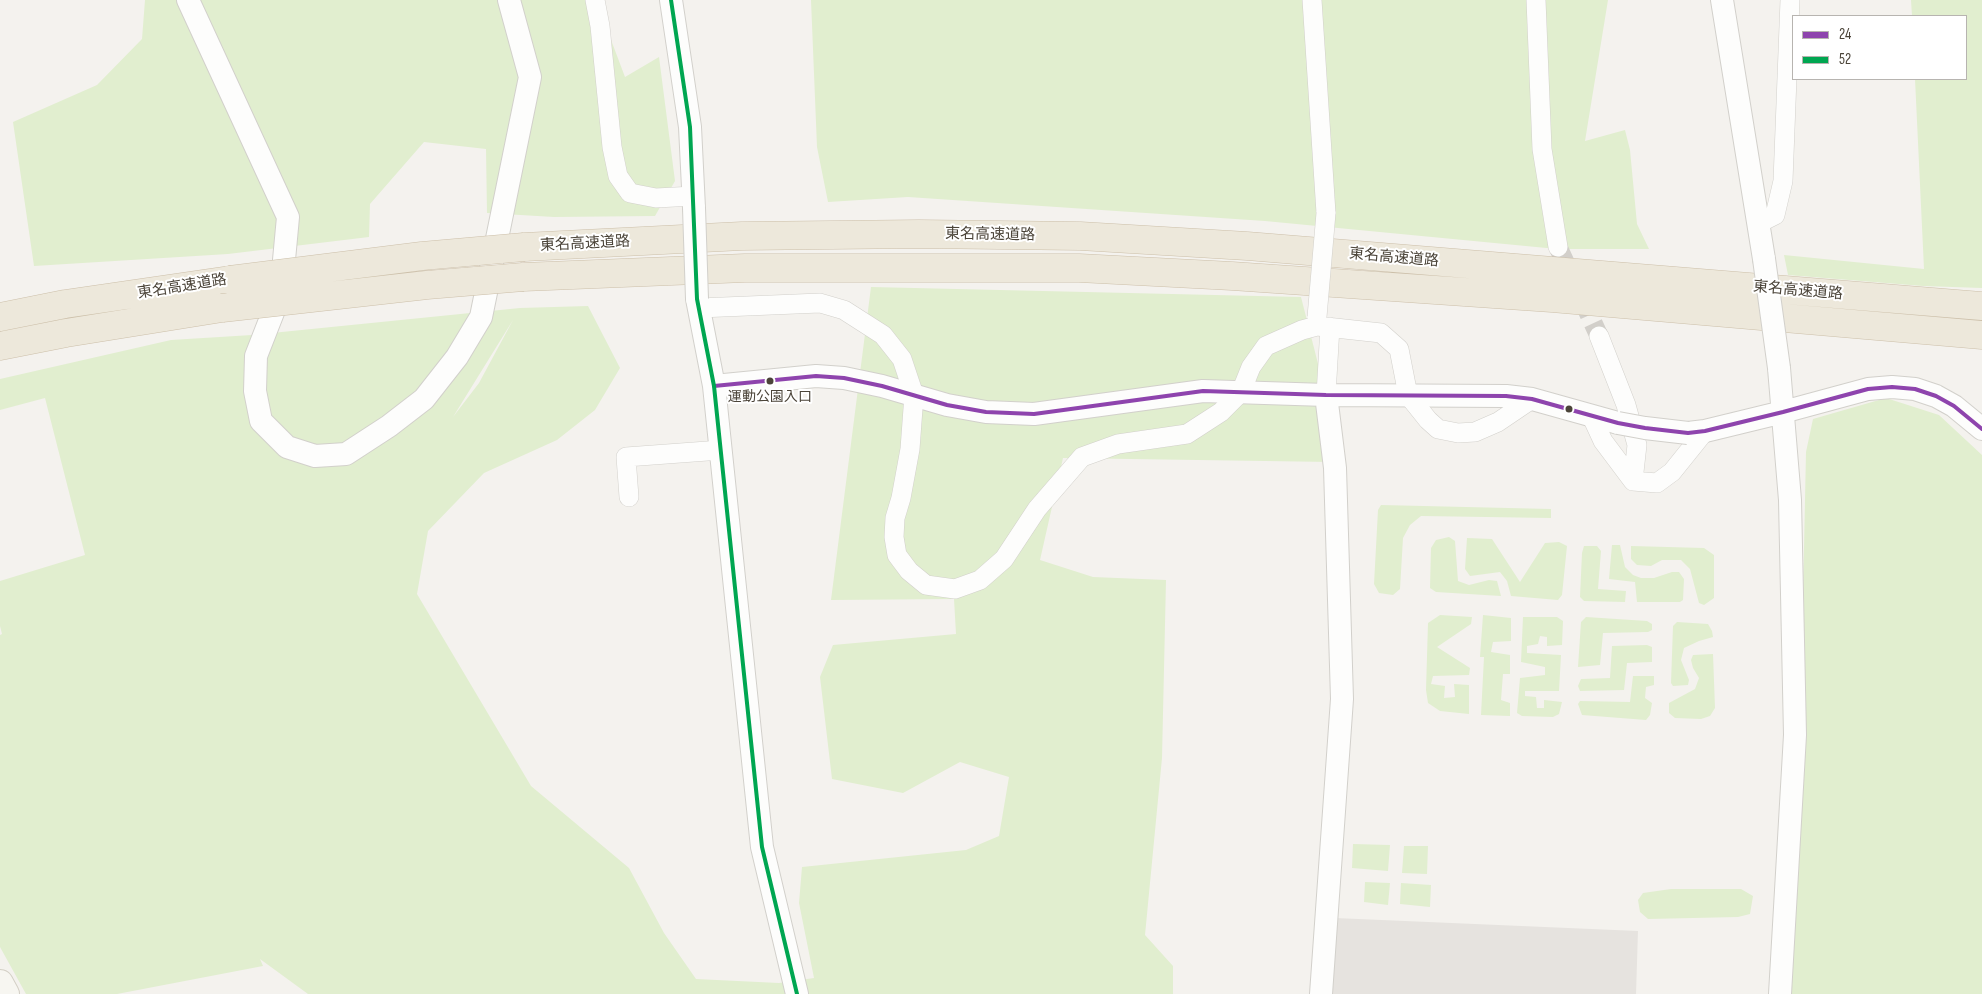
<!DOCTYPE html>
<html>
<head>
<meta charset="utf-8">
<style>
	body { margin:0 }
	#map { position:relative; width:1982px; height:994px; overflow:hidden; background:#f4f2ee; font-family:"Sofia Sans Condensed",sans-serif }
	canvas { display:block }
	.legend { position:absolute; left:1792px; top:15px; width:175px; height:65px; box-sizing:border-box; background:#fff; border:1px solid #b7b4b0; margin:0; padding:6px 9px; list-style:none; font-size:15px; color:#4b4439 }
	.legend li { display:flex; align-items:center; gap:10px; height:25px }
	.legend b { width:25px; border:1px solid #b7b4b0 }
</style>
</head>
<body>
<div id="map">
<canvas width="1982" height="994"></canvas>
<ul class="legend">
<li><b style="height:6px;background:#8e44ad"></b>24</li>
<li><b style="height:6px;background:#00a651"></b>52</li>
</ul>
</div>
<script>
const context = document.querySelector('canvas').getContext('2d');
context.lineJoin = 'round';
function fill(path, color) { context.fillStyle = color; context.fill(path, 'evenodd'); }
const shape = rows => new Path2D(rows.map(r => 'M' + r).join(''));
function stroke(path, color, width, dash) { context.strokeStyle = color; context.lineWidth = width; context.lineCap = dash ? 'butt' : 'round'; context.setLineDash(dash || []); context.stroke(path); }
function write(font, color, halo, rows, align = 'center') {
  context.font = font + ' "Sofia Sans Condensed","Noto Sans JP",sans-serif'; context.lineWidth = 4; context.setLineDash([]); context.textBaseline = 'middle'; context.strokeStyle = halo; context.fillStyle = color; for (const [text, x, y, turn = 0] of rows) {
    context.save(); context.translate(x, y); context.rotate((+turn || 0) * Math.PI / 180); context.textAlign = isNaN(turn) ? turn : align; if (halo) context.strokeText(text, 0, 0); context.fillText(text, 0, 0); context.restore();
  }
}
fill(shape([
	[145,0,596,0,625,77,659,57,675,181,655,216,554,217,487,213,486,149,424,142,370,204,369,237,228,254,34,266,13,122,97,85,142,39],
	[811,0,1608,0,1585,141,1625,130,1630,150,1637,224,1649,249,1557,249,1265,221,908,197,828,202,817,147],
	[1911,0,1982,0,1982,288,1923,286,1788,275,1784,255,1924,269,1915,79,1966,79,1966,16,1912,16],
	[871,287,1301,297,1326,395,1332,462,1063,458,1040,560,1093,577,1166,580,1162,758,1145,935,1173,966,1173,994,308,994,260,959,263,966,117,994,26,994,0,947,0,635,2,634,0,626,0,581,85,555,45,398,0,410,0,379,171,340,252,335,520,308,588,306,620,368,595,410,557,440,484,473,428,531,417,594,531,786,629,868,664,933,696,979,779,983,814,978,799,903,802,867,966,850,999,836,1009,777,960,762,903,793,832,779,820,677,833,645,956,634,954,599,831,600],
	[513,320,479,383,453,417],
	[1886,398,1939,415,1982,455,1982,994,1777,994,1801,692,1806,452,1813,419],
	[1381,505,1551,509,1551,518,1421,516,1410,525,1403,538,1400,589,1393,595,1379,593,1374,584,1378,510],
	[1449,537,1455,541,1458,581,1469,585,1489,580,1497,581,1501,596,1436,592,1430,588,1431,548,1436,540],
	[1467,538,1492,539,1520,582,1545,543,1559,542,1567,546,1562,595,1558,600,1511,596,1507,581,1500,572,1470,576,1465,569],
	[1612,545,1620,545,1625,567,1633,575,1641,578,1654,578,1672,572,1679,572,1684,579,1683,600,1680,602,1637,602,1635,582,1609,579],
	[1584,546,1597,546,1601,551,1598,589,1626,591,1625,602,1584,601,1580,597,1582,553],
	[1631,546,1704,548,1714,555,1714,598,1704,605,1699,603,1690,569,1681,560,1662,560,1651,566,1637,565,1631,559],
	[1440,615,1472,617,1471,624,1437,647,1470,668,1469,675,1433,676,1431,684,1445,686,1444,698,1455,697,1454,684,1469,685,1469,714,1440,711,1428,703,1426,690,1428,623],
	[1483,615,1511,618,1511,641,1493,642,1491,652,1510,655,1510,674,1503,674,1501,700,1510,703,1510,716,1481,715,1484,657,1480,657],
	[1523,617,1557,617,1563,621,1562,645,1547,646,1547,637,1540,636,1538,644,1527,646,1527,653,1561,655,1559,691,1525,691,1525,696,1536,697,1537,708,1544,708,1544,700,1562,702,1559,714,1553,717,1522,716,1517,713,1520,678,1545,675,1545,667,1521,662],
	[1586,617,1647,621,1652,624,1652,630,1648,632,1603,633,1600,665,1578,667,1581,622],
	[1677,622,1708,624,1712,631,1713,637,1699,641,1684,648,1681,660,1689,680,1688,685,1673,686,1671,683,1673,626],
	[1647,645,1652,647,1652,662,1627,663,1624,690,1580,691,1578,686,1581,679,1610,678,1612,646],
	[1713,654,1715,708,1710,716,1701,719,1675,718,1669,713,1669,703,1695,689,1699,678,1693,668,1691,660,1693,655],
	[1633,676,1654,676,1654,685,1646,687,1645,698,1652,703,1650,715,1646,720,1582,715,1578,704,1580,701,1630,702],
	[1353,844,1390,845,1388,871,1352,868],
	[1404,846,1428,846,1427,874,1402,873],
	[1365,882,1390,883,1388,905,1364,902],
	[1401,883,1431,885,1430,907,1400,904],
	[1671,889,1741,889,1753,896,1750,914,1738,917,1648,919,1640,912,1638,900,1643,893]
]), '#e1eecf');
fill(shape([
	[1335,918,1638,931,1636,994,1332,994]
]), '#e6e3df');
stroke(shape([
	[1558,247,1599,336]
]), '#d2cfca', 19, [19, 9]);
const minor = shape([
	[595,0,600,26,612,147,618,176,630,193,656,198,694,196],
	[1312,0,1326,213],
	[1536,0,1542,149,1558,247],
	[1759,223,1775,215,1783,181,1790,0],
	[699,308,820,303,844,310,883,335,902,359,914,395,910,449,901,498,895,518,894,537,897,555,909,571,926,585,955,589,980,580,1004,559,1037,509,1082,457,1118,444,1187,434,1221,412,1241,392,1251,367,1266,346,1302,330,1317,326,1381,333,1399,349,1408,395,1428,420,1438,429,1458,433,1475,432,1498,422,1532,399],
	[1599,336,1626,405,1637,445,1633,481],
	[1326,395,1330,327],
	[1591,415,1603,441,1633,481,1657,483,1672,472,1705,431],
	[629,497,626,457,721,450]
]);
const tertiary = shape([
	[188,0,288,217,281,292,256,356,255,391,261,421,287,447,315,456,346,454,389,426,424,399,457,357,481,317,530,77,509,0],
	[671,0,690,127,694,208],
	[1722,0,1764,259],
	[697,299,714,386,762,847,797,994],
	[1779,368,1790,500,1795,735,1780,994],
	[714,386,816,376,844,378,882,386,947,405,986,412,1034,414,1203,391,1326,395,1506,396,1532,399,1618,423],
	[1688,433,1705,431,1783,412,1868,389,1892,387,1915,389,1936,396,1954,406,1982,429],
	[1321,994,1342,699,1335,468,1326,395]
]);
const secondary = shape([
	[0,983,6,994]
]);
const motorway = shape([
	[524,247,742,236,919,234,1080,236,1247,246,1982,306],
	[523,277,745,268,1079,268,1232,276,1552,298,1982,335],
	[0,317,65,304,230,280],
	[0,346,66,333,222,308]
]);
stroke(minor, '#d2d0cb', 20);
stroke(tertiary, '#d2d0cb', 24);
stroke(secondary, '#d3cfc5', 28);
stroke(motorway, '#ccbfa9', 29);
stroke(minor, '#fdfdfc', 19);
stroke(tertiary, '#fdfdfc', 22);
stroke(secondary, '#f7f6f1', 26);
stroke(motorway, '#ede8db', 28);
const minorBridge = shape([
	[1317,317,1326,213]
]);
const tertiaryBridge = shape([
	[694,208,697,299],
	[1764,259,1779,368],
	[1618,423,1645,428,1688,433]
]);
const motorwayBridge = shape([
	[230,280,422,256,524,247],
	[222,308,427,285,523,277]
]);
stroke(minorBridge, '#d2d0cb', 20, []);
stroke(tertiaryBridge, '#d2d0cb', 24, []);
stroke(motorwayBridge, '#ccbfa9', 29, []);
stroke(minorBridge, '#fdfdfc', 19);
stroke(tertiaryBridge, '#fdfdfc', 22);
stroke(motorwayBridge, '#ede8db', 28);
stroke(shape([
	[714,386,816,376,844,378,882,386,947,405,986,412,1034,414,1203,391,1326,395,1506,396,1532,399,1618,423,1645,428,1688,433,1705,431,1783,412,1868,389,1892,387,1915,389,1936,396,1954,406,1982,429]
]), '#8e44ad', 4);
stroke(shape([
	[671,0,690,127,697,299,714,386,762,847,797,994]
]), '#00a651', 4);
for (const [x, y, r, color] of [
	[770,381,4.5,"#4b4439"],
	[1569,409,4.5,"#4b4439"]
]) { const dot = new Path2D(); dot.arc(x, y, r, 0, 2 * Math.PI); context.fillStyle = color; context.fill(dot); stroke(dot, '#fff', 2); }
write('14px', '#4b4439', '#fff', [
	["運動公園入口",770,397]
]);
write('15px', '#4b4439', '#fff', [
	["東名高速道路",990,235,1],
	["東名高速道路",585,244,-3],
	["東名高速道路",1394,258,5],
	["東名高速道路",182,287,-9],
	["東名高速道路",1798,291,5]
]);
</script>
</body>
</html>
